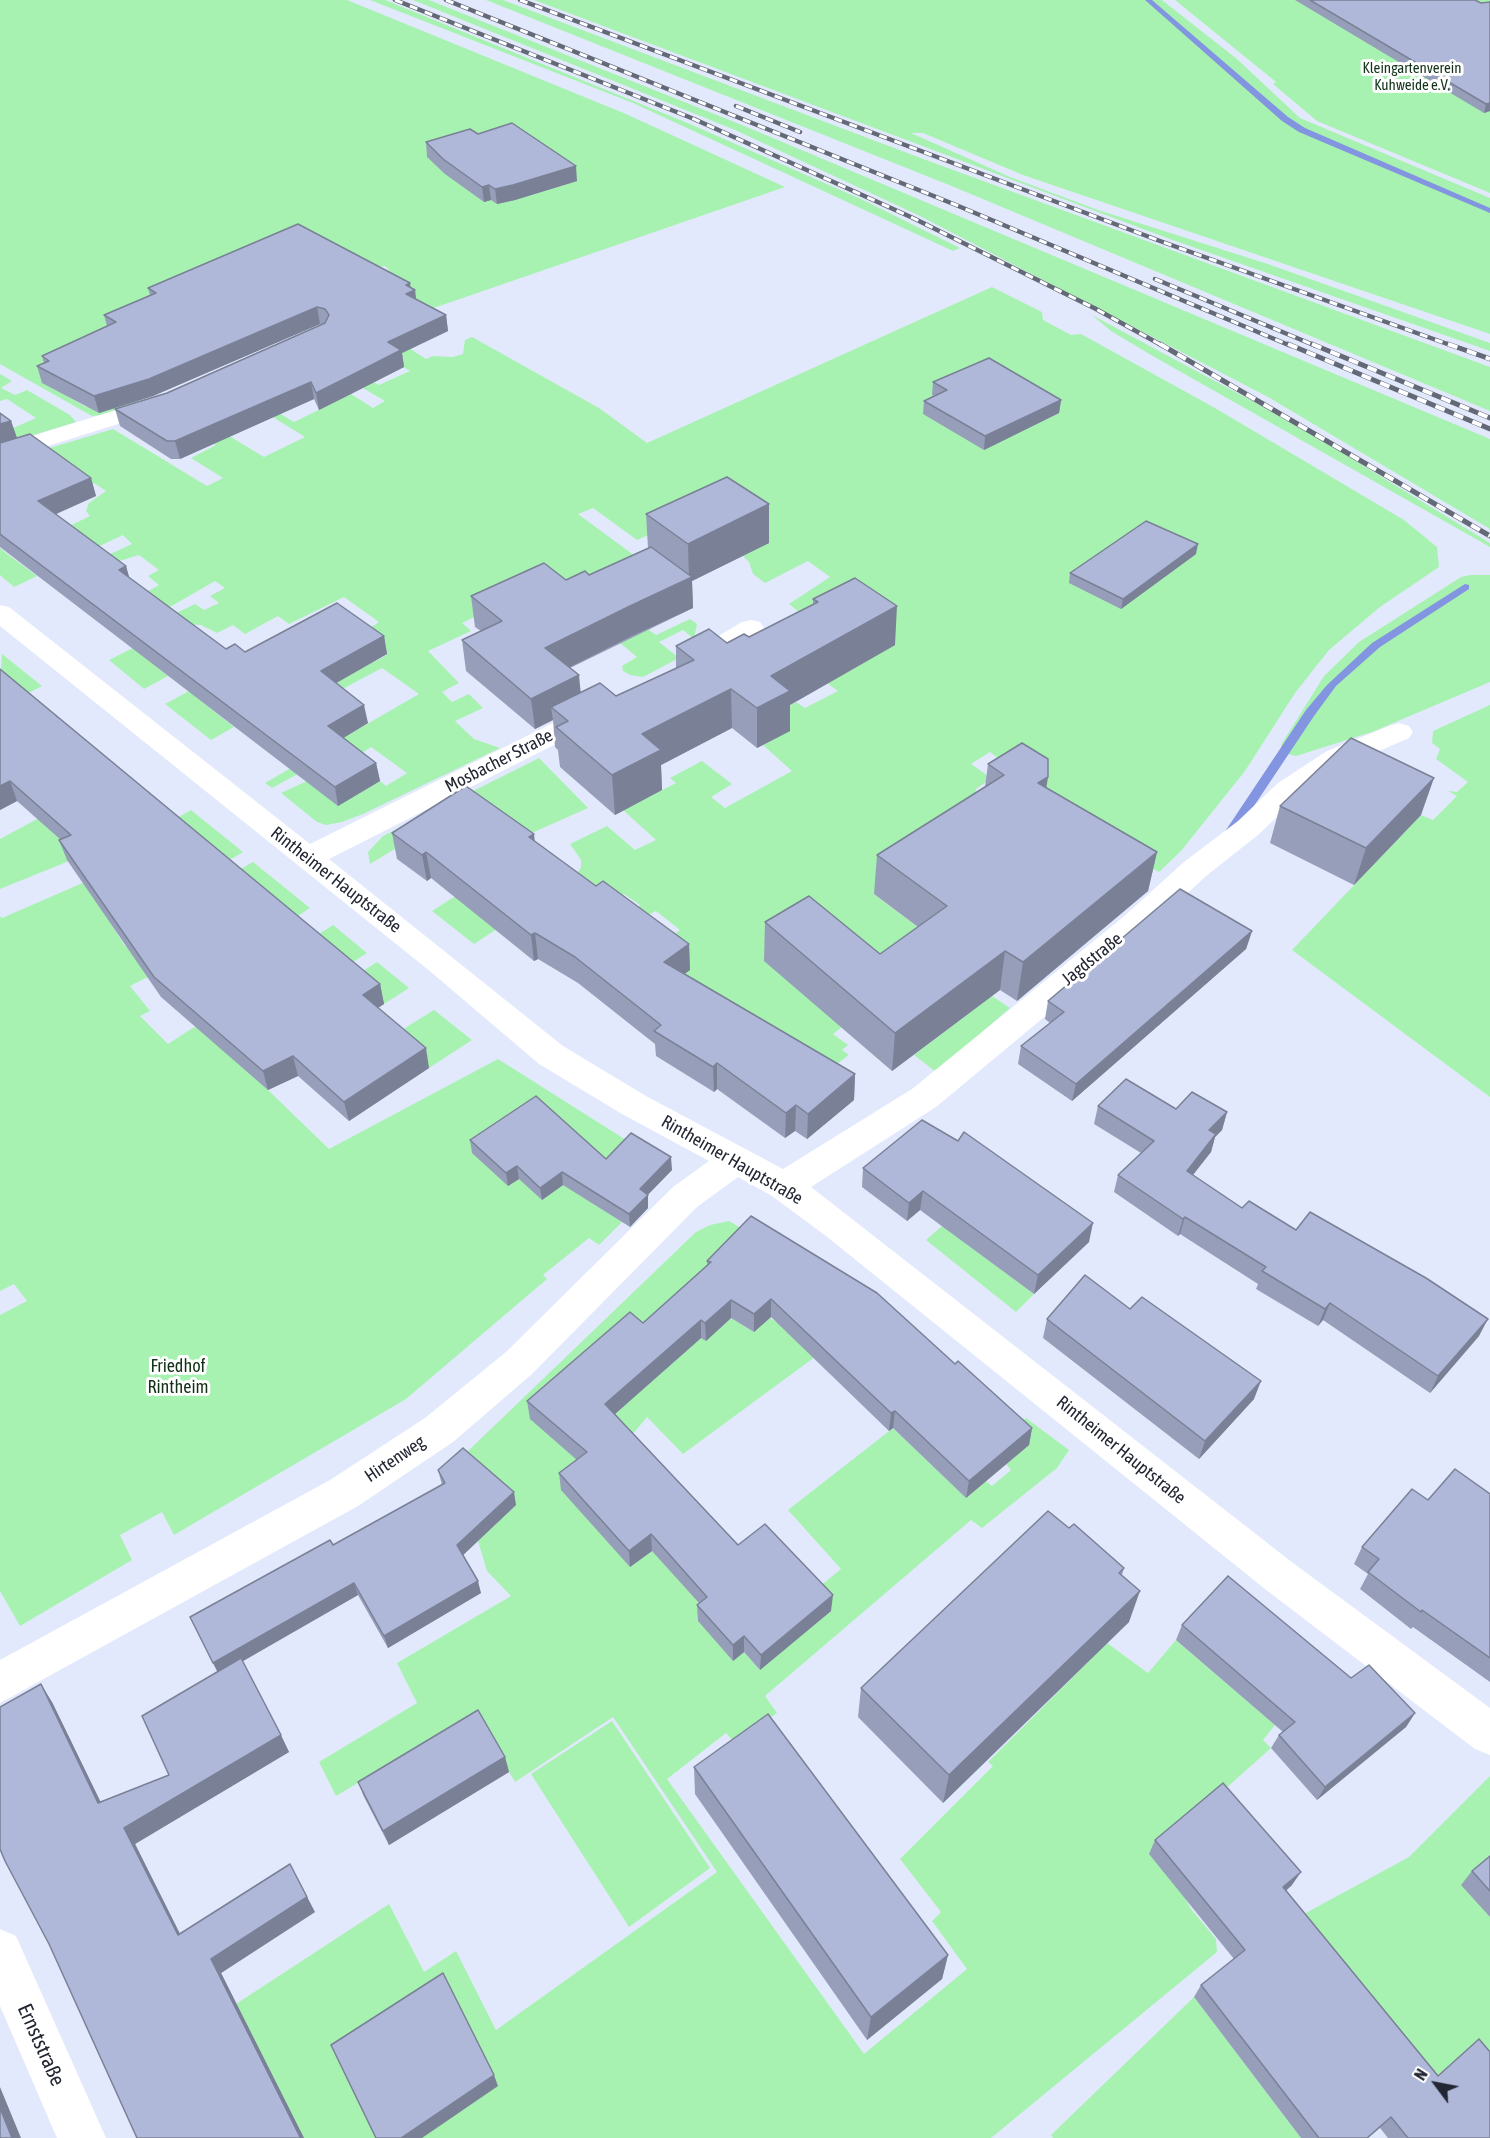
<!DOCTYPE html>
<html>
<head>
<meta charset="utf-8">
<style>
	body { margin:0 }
	#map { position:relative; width:1490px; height:2138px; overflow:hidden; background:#e3e9fd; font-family:"Asap Condensed",sans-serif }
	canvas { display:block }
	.north { position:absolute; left:1406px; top:2054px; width:60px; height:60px; -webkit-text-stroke:4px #fff; paint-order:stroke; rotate:302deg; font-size:16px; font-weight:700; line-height:24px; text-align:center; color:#232733 }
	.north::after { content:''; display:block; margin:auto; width:21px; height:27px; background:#232733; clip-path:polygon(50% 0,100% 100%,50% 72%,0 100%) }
</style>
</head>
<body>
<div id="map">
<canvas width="1490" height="2138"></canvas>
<div class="north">N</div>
</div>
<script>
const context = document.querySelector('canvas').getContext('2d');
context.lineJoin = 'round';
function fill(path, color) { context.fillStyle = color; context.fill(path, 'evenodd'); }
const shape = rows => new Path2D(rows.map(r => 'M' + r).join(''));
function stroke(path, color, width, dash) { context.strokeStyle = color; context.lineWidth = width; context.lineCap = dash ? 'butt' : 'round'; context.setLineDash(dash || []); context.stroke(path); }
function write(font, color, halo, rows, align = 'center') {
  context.font = font + ' "Asap Condensed",sans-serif'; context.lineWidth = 6; context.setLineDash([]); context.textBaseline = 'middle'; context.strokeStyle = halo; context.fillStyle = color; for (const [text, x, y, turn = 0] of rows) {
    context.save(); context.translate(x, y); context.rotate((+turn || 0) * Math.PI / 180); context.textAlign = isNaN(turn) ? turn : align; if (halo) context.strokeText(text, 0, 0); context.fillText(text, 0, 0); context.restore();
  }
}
fill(shape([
	[0,0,347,0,626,114,785,187,425,311,385,266,373,268,45,383,86,407,120,391,139,402,102,415,92,416,0,364],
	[370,0,385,0,690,124,861,199,960,248,953,251,633,103],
	[413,0,429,0,742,125,1490,439,1490,529,1268,397,920,216,735,130],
	[486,0,503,0,918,157,1490,367,1490,411,954,187],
	[534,0,1162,0,1237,59,1300,118,1490,198,1490,334,1023,175,923,133,911,133,1010,177,1098,210,1268,264,1490,343,1490,351,1167,238],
	[1175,0,1490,0,1490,193,1317,121,1273,84,1276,82],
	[992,287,1042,312,1043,320,1071,335,1081,334,1215,408,1404,520,1437,547,1439,567,1380,607,1329,650,1295,693,1245,771,1181,851,1159,872,1121,853,990,752,971,764,991,778,975,790,990,800,875,895,923,931,846,1024,833,1034,848,1045,842,1050,849,1055,818,1078,706,1012,658,946,680,930,656,911,616,931,609,927,640,905,624,894,602,910,577,874,581,867,581,860,570,844,607,826,635,850,656,840,623,810,676,783,670,778,702,761,732,784,711,797,725,808,792,771,763,745,789,731,788,707,796,702,805,708,838,691,820,678,810,621,789,604,830,577,808,561,765,583,753,574,749,562,743,556,662,529,637,540,593,508,578,514,639,559,653,627,649,630,656,635,690,619,697,624,694,639,683,630,659,642,679,658,643,677,630,675,623,671,622,666,637,657,620,643,632,637,587,602,510,600,462,623,471,631,428,651,459,683,442,692,452,702,469,694,483,708,455,721,474,739,500,748,363,814,342,822,326,825,317,822,281,793,307,781,339,805,380,781,386,786,407,773,371,747,362,753,351,745,272,788,265,783,419,694,382,668,303,710,345,642,374,662,387,655,359,635,379,622,344,597,289,624,278,616,245,634,233,625,217,633,201,625,184,624,166,618,195,604,204,610,219,603,210,596,225,588,215,581,156,615,134,599,159,585,148,576,159,570,139,555,113,563,106,556,132,544,123,535,87,552,59,531,90,516,86,511,89,503,106,491,94,483,84,487,0,463,113,429,207,486,223,478,191,458,216,445,181,424,196,416,264,457,305,437,245,400,252,397,294,422,351,394,373,408,385,401,349,380,360,375,379,385,410,371,392,360,406,346,426,359,433,356,453,357,463,354,465,340,472,337,599,408,647,443],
	[1092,315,1254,402,1344,454,1490,543,1490,547,1151,355,1111,331],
	[0,374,12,381,1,388,15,395,27,390,70,415,76,422,14,441,4,432,36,418,7,399,0,401],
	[0,548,6,553,37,576,14,587,0,575],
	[1471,575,1490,575,1490,682,1372,732,1296,756,1283,753,1281,745,1324,676,1359,642,1461,577],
	[133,648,168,676,144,689,109,660],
	[2,654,42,686,17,699,0,684],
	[189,691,215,712,234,727,211,740,165,704],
	[1490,705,1490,1097,1292,950,1421,815,1433,820,1457,796,1448,791,1457,792,1468,782,1436,759,1440,749,1432,743,1433,731],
	[539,758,588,808,516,840,446,818,370,864,368,852,383,836],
	[65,804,79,857,0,889,0,839],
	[191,810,243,852,152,906,111,924,125,946,176,924,179,961,130,986,150,1011,140,1016,168,1044,230,1004,268,1090,329,1149,498,1059,634,1145,592,1203,622,1222,599,1245,589,1238,543,1275,547,1279,406,1399,174,1535,162,1512,120,1535,132,1560,20,1626,0,1591,0,1315,27,1301,14,1284,0,1291,0,916,2,918,94,878,168,823],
	[253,862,310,908,287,923,230,875],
	[454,897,538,902,474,944,432,911],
	[333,925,367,953,342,969,308,941],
	[377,962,409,988,384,1004,352,978],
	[992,996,1010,1008,936,1072,914,1055],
	[434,1010,472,1040,429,1068,392,1036],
	[983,1190,960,1239,1034,1294,1016,1312,926,1240],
	[729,1221,751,1234,731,1318,754,1332,770,1318,823,1351,683,1454,647,1417,626,1442,630,1567,653,1550,760,1670,813,1592,841,1569,788,1510,893,1428,966,1498,986,1481,992,1486,1011,1470,1006,1464,1028,1445,1011,1429,1026,1418,1069,1450,1057,1468,982,1528,971,1520,765,1696,777,1713,735,1743,726,1733,667,1779,864,2054,967,1969,932,1921,941,1912,900,1859,993,1766,988,1762,1107,1643,1148,1673,1176,1640,1275,1725,1263,1740,1271,1748,1215,1798,1181,1891,1191,1909,1216,1939,1217,1952,991,2138,304,2138,236,2004,389,1904,424,1972,456,1951,496,2030,717,1872,613,1717,515,1782,475,1713,336,1796,319,1762,417,1703,397,1663,511,1596,487,1571,478,1541,516,1505,466,1462,442,1483,446,1472,696,1232,710,1225],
	[612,1721,710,1868,629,1927,531,1774],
	[1490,1776,1490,2079,1426,2087,1291,1921,1409,1857],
	[1194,1997,1301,2138,1053,2138,1051,2135]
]), '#a7f2b1');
fill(shape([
	[1145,0,1152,0,1288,117,1305,128,1490,208,1490,213,1299,132,1282,121,1145,0],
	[1465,584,1469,585,1469,589,1380,647,1336,686,1314,716,1234,836,1226,836,1224,833,1306,710,1327,685,1372,643,1465,584]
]), '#8394e1');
fill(shape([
	[161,396,169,398,173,403,169,408,0,461,0,446,161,396],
	[0,605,9,607,310,844,583,708,593,705,603,708,607,714,603,720,329,859,563,1046,646,1096,783,1169,912,1089,1122,918,1184,862,1238,821,1278,783,1327,751,1389,726,1399,723,1409,726,1413,732,1409,738,1347,765,1298,797,1258,835,1206,876,1144,934,936,1107,811,1187,1293,1563,1490,1708,1490,1755,1475,1749,1265,1589,826,1236,772,1196,738,1177,697,1207,532,1374,453,1442,358,1506,0,1703,0,1660,330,1480,425,1418,506,1352,673,1187,709,1161,622,1114,539,1064,431,972,0,626,0,605],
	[751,620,760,622,764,628,760,634,700,671,690,673,680,671,677,665,680,659,742,622,751,620],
	[0,1929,16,1936,106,2138,57,2138,0,2006,0,1929]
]), '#fff');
const railFar1 = shape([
	[395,0,694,119,913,218,1096,309,1163,346],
	[446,0,956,205,1291,346],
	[520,0,1160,241,1453,346],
	[736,106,800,132],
	[1155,279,1316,346]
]);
const rail = shape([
	[1160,344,1490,536],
	[1288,344,1490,429],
	[1312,344,1490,418],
	[1448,344,1490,359]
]);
stroke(railFar1, '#646978', 4.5);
stroke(rail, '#646978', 5);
stroke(railFar1, '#fff', 3, [8]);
stroke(rail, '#fff', 4, [10]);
fill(shape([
	[1295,0,1475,0,1481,3,1490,2,1490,111,1484,113],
	[478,134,577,181,515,200,497,204,491,200,484,202,445,174,427,157,426,142],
	[411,287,416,299,446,315,448,331,402,353,404,367,351,394,319,410,314,399,180,459,171,459,120,426,115,409,167,393,322,324,320,324,153,396,99,413,42,383,37,366,44,363,42,356,107,326,104,315,150,295,148,288],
	[933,382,1061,400,1059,413,984,450,923,414,924,401,934,396,932,395],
	[0,413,11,421,17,438,91,478,96,496,55,514,126,566,129,577,226,649,245,652,384,636,387,654,336,683,368,723,343,738,376,763,380,781,338,806,0,547],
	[769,504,769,543,692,581,693,608,570,668,580,693,616,696,676,668,676,646,727,643,749,637,813,605,813,599,895,645,790,705,790,731,757,748,732,728,661,765,662,790,615,815,560,767,558,750,555,747,553,720,535,729,466,671,462,640,481,631,475,627,471,596,566,580,589,575,648,548,646,514],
	[1196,554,1121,609,1069,583,1070,573],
	[0,669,380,984,384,1004,378,1008,429,1068,349,1121,298,1076,268,1090,161,997,67,860,59,840,61,840,17,801,0,810],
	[988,764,1046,788,1157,852,1148,891,1017,1001,1000,990,892,1071,764,961,765,922,880,954,918,927,874,894,877,855,985,787],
	[1280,806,1421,815,1354,885,1270,843],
	[392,833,534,834,534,841,596,886,689,944,690,970,684,974,855,1074,854,1100,807,1139,795,1131,785,1138,717,1089,714,1092,656,1056,655,1044,578,983,538,959,534,961,431,878,427,881,397,859],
	[1252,931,1246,949,1072,1101,1018,1064,1021,1046,1050,1023,1045,1019,1048,1001],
	[1098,1106,1227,1112,1222,1130,1215,1137,1211,1152,1192,1175,1242,1208,1296,1230,1479,1336,1430,1393,1323,1320,1318,1326,1256,1289,1258,1284,1180,1234,1178,1236,1114,1192,1118,1175,1141,1153,1094,1124],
	[470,1140,606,1159,672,1170,647,1195,648,1208,630,1227,563,1185,542,1200,519,1179,508,1186,472,1153],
	[863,1168,1089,1242,1034,1294,920,1210,907,1221,862,1187],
	[707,1261,955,1364,1032,1428,1029,1445,966,1498,893,1428,889,1431,771,1317,754,1332,731,1318,706,1341,701,1338,615,1414,738,1545,831,1611,760,1670,744,1652,733,1661,698,1621,697,1605,699,1603,652,1551,630,1567,561,1490,559,1473,577,1460,530,1419,527,1401,643,1323,707,1265],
	[1047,1319,1254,1399,1199,1459,1043,1338],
	[438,1470,516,1505,463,1555,481,1593,388,1648,358,1595,242,1661,289,1752,135,1844,180,1934,315,1912,221,1973,304,2138,137,2138,52,1702,100,1802,169,1775,218,1672,190,1617,333,1545,442,1485],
	[1490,1494,1490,1682,1413,1627,1411,1629,1360,1589,1368,1574,1354,1564,1362,1547,1428,1500],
	[1069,1528,1124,1568,1122,1575,1129,1622,943,1803,858,1717,861,1688],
	[1182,1625,1351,1678,1415,1713,1406,1727,1317,1800,1271,1748,1279,1735,1283,1732,1176,1640],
	[505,1757,509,1772,389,1845,364,1797,358,1782],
	[694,1767,948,1955,942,1979,867,2040,695,1794],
	[1155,1840,1292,1885,1286,1891,1490,2138,1388,2138,1380,2128,1368,2138,1301,2138,1194,1997,1201,1985,1234,1959,1149,1854],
	[1490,1856,1490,1917,1461,1885,1472,1871]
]), '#969eba');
fill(shape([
	[1490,103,1490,111,1484,113,1486,104],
	[576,166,577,181,515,200,497,204,495,189],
	[489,185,491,200,484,202,482,187],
	[410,283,411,291,415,290,417,306,406,294,406,285],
	[317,307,320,324,153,396,99,413,94,396],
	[446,315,448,331,402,353,404,367,351,394,319,410,316,393,388,342],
	[311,382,314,399,180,459,175,441],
	[1061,400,1059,413,984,450,985,436],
	[11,421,17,438,0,444,0,424],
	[91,478,96,496,43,520,38,501],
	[769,504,769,543,692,581,693,608,632,636,548,678,545,648,630,606,689,579,688,544],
	[1198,544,1196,554,1121,609,1123,599],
	[126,566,131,584,119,570],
	[897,606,895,645,790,705,790,731,757,748,757,708,771,676],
	[384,636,387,654,324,690,321,671],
	[579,675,582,706,551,707,553,720,535,729,531,699],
	[731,689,732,728,661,765,662,790,615,815,612,775,642,734],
	[364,705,368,723,332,745,328,726],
	[376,763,380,781,338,806,335,787],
	[1048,777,1042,817,1038,783],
	[1434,778,1421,815,1354,885,1366,848],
	[10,781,17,801,0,810,0,786],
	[534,834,537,860,529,837],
	[426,852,431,878,427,881,422,855],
	[1157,852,1148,891,1017,1001,1023,962],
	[1252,931,1246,949,1072,1101,1076,1084],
	[535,933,538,959,534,961,531,935],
	[689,944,690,970,665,988,664,962],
	[1005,951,1000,990,892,1071,895,1033],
	[380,984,384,1004,367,1015,363,995],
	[426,1048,429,1068,349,1121,344,1102],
	[293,1056,298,1076,268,1090,263,1071],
	[717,1063,717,1089,714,1092,713,1067],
	[855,1074,854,1100,807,1139,808,1114],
	[796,1105,795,1131,785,1138,786,1113],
	[1227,1112,1222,1130,1215,1137,1211,1152,1182,1189,1187,1171,1209,1130],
	[671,1157,672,1170,641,1202,640,1189],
	[517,1166,519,1179,508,1186,506,1173],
	[562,1172,563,1185,542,1200,540,1188],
	[923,1191,920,1210,907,1221,909,1203],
	[648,1195,648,1208,630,1227,629,1214],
	[1185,1217,1180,1234,1178,1236,1183,1219],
	[1093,1223,1089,1242,1034,1294,1038,1275],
	[771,1299,771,1317,754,1332,754,1314],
	[731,1300,731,1318,706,1341,705,1323],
	[1330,1303,1323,1320,1318,1326,1325,1309],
	[1488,1319,1479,1336,1430,1393,1438,1376],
	[701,1320,701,1338,607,1421,605,1404],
	[1261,1381,1254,1399,1199,1459,1205,1441],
	[895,1411,893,1428,889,1431,891,1413],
	[1032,1428,1029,1445,966,1498,969,1481],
	[514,1492,516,1505,460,1558,457,1545],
	[651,1534,652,1551,630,1567,629,1551],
	[478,1581,481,1593,388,1648,384,1636],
	[354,1583,358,1595,219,1675,213,1663],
	[1140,1591,1129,1622,943,1803,949,1775],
	[833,1595,831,1611,760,1670,761,1655],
	[744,1636,744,1652,733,1661,733,1645],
	[41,1684,52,1702,109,1819,98,1803],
	[1415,1713,1406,1727,1317,1800,1325,1787],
	[281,1735,289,1752,135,1844,188,1950,178,1935,124,1828],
	[505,1757,509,1772,389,1845,383,1831],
	[290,1864,315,1912,221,1973,304,2138,299,2138,211,1959],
	[1301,1872,1292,1885,1274,1900,1283,1887],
	[948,1955,942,1979,867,2040,871,2017],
	[494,2075,498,2086,422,2138,401,2138],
	[0,2087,21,2138,12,2138,0,2108]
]), '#7a8197');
const building = shape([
	[1310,0,1475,0,1481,3,1490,2,1490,103,1486,104,1310,0],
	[512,123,576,166,513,185,495,189,489,185,482,187,443,159,426,142,470,129,478,134,512,123],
	[298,224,410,283,406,285,415,290,406,294,446,315,388,342,401,350,348,377,316,393,311,382,175,441,167,441,115,409,167,393,325,323,329,315,325,309,317,307,149,379,94,396,37,366,49,361,42,356,116,322,104,315,156,293,148,288,298,224],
	[989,358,1061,400,985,436,924,401,947,390,933,382,989,358],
	[0,413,11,421,0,424,0,413],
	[30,434,91,478,38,501,126,566,119,570,226,649,235,644,245,652,337,603,384,636,321,671,364,705,328,726,376,763,335,787,0,534,0,443,30,434],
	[727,477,769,504,688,544,646,514,727,477],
	[1146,521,1198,544,1123,599,1070,573,1146,521],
	[651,547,692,577,630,606,545,648,579,675,531,699,462,640,502,621,471,596,544,563,566,580,585,571,589,575,651,547],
	[855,578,897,606,771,676,790,691,757,708,731,689,642,734,661,750,612,775,556,727,568,721,551,707,600,683,616,696,694,660,676,646,709,629,727,643,744,634,749,637,818,602,813,599,855,578],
	[0,669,380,984,363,995,426,1048,344,1102,293,1056,263,1071,154,977,59,840,71,835,10,781,0,786,0,669],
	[1351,738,1434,778,1366,848,1280,806,1351,738],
	[1022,743,1048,759,1048,777,1038,783,1157,852,1023,962,1005,951,895,1033,765,922,809,896,880,954,947,906,877,855,1004,775,988,764,1022,743],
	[466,786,534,834,529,837,596,886,603,881,689,944,664,962,855,1074,808,1114,796,1105,786,1113,717,1063,713,1067,654,1031,661,1025,575,957,535,933,531,935,426,852,422,855,392,833,466,786],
	[1180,889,1252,931,1076,1084,1021,1046,1064,1012,1048,1001,1180,889],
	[1126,1079,1176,1109,1192,1092,1227,1112,1209,1130,1216,1134,1187,1171,1242,1208,1249,1201,1296,1230,1310,1212,1426,1278,1488,1319,1438,1376,1330,1303,1325,1309,1262,1271,1266,1267,1185,1217,1183,1219,1118,1175,1154,1141,1098,1106,1126,1079],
	[536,1096,606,1159,631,1133,671,1157,640,1189,648,1195,629,1214,562,1172,540,1188,517,1166,506,1173,470,1140,536,1096],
	[922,1120,958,1141,964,1132,1093,1223,1038,1275,923,1191,909,1203,863,1168,922,1120],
	[751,1216,877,1293,955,1364,958,1361,1032,1428,969,1481,895,1411,891,1413,771,1299,754,1314,731,1300,705,1323,701,1320,605,1404,738,1545,765,1524,833,1595,761,1655,744,1636,733,1645,697,1605,707,1597,651,1534,629,1551,559,1473,587,1452,527,1401,630,1312,643,1323,711,1262,707,1261,751,1216],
	[1085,1275,1130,1309,1142,1297,1261,1381,1205,1441,1047,1319,1085,1275],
	[463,1448,514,1492,457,1545,478,1581,384,1636,354,1583,213,1663,190,1617,330,1540,333,1545,445,1483,438,1470,463,1448],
	[1455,1469,1490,1494,1490,1658,1422,1610,1421,1612,1368,1572,1379,1559,1362,1547,1412,1489,1428,1500,1455,1469],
	[1048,1511,1069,1528,1074,1524,1124,1568,1119,1573,1140,1591,949,1775,861,1688,1048,1511],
	[1228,1576,1351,1678,1369,1665,1415,1713,1325,1787,1279,1735,1295,1722,1182,1625,1228,1576],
	[241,1658,281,1735,124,1828,178,1935,290,1864,307,1897,211,1959,300,2137,299,2138,137,2138,49,1944,5,1861,0,1849,0,1707,41,1684,98,1803,169,1775,142,1716,241,1658],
	[478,1710,505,1757,383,1831,358,1782,478,1710],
	[768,1714,948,1955,871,2017,694,1767,768,1714],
	[1223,1783,1301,1872,1283,1887,1438,2076,1479,2039,1490,2052,1490,2138,1408,2138,1391,2117,1367,2138,1319,2138,1201,1985,1245,1950,1155,1840,1223,1783],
	[1490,1856,1490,1891,1472,1871,1490,1856],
	[443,1973,494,2075,401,2138,376,2138,331,2045,443,1973],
	[0,2108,12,2138,0,2138,0,2108]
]);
fill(building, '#afb8d8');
stroke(building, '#7a8197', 1.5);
write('15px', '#133219', '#fff', [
	["Kleingartenverein",1412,68],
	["Kuhweide e.V.",1412,85]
]);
write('18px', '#232733', '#fff', [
	["Mosbacher Straße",499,761,-27],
	["Rintheimer Hauptstraße",336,880,38],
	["Jagdstraße",1092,959,-39],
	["Rintheimer Hauptstraße",732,1160,30],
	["Rintheimer Hauptstraße",1121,1450,39],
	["Hirtenweg",395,1459,-34]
]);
write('18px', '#133219', '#fff', [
	["Friedhof",178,1366],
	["Rintheim",178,1387]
]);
write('21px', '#232733', '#fff', [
	["Ernststraße",41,2045,66]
]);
</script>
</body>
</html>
